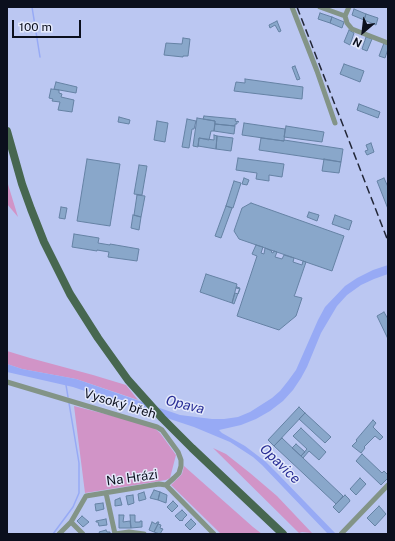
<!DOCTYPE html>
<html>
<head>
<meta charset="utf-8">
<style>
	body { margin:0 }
	#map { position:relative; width:395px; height:541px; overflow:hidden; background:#bbc7f2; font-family:"Public Sans",sans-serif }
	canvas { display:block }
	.frame { position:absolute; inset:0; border:8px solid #0b0f1d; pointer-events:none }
	.north { position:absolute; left:343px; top:12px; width:40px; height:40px; -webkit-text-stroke:3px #e4e9fb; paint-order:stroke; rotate:208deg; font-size:11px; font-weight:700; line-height:16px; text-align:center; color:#0b0f1d }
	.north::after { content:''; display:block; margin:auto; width:14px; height:18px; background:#0b0f1d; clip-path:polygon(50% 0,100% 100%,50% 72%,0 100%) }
	.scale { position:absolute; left:12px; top:20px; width:69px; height:18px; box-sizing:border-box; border:2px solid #0b0f1d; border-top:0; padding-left:5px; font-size:12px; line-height:14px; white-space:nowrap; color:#0b0f1d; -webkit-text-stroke:3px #e4e9fb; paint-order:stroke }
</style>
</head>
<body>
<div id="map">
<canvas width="395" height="541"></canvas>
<div class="frame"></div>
<div class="north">N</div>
<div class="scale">100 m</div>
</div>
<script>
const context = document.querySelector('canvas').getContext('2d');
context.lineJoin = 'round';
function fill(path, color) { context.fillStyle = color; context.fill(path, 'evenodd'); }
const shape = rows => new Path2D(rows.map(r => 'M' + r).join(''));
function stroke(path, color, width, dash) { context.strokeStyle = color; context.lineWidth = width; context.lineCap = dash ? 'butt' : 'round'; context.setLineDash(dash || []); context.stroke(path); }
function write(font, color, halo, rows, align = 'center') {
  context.font = font + ' "Public Sans",sans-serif'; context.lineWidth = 3; context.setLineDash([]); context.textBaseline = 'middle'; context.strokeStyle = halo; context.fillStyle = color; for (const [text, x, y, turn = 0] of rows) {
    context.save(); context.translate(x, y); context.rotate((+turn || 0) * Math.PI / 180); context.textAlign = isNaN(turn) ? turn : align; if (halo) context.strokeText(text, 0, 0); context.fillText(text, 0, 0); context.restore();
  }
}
fill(shape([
	[7,181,18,217,7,204],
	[7,351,30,358,93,375,126,385,138,400,76,379,22,369,7,364],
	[74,406,152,426,160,433,176,455,170,478,166,480,85,493],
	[213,448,226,454,250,473,277,496,312,533,302,532,299,533],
	[184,466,253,527,262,534,221,534,171,485,182,474]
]), '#d194c7');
fill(shape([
	[388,265,388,274,374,279,361,285,347,295,337,306,321,333,307,367,301,378,293,390,283,401,270,411,256,419,241,425,219,430,222,433,245,446,266,462,278,474,336,534,328,534,262,465,253,457,230,442,194,427,73,387,7,372,7,364,22,369,76,379,180,415,212,419,224,419,238,417,250,412,272,398,280,391,288,381,296,370,318,320,325,307,345,286,357,278,373,270]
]), '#97aaf5');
stroke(shape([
	[32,7,40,57],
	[66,385,68,397],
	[53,534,73,507,79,493,79,463,69,403]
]), '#97aaf5', 1.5);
const building = shape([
	[354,9,366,14,364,20,352,15,354,9],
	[320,13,332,17,330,23,318,19,320,13],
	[366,14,378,18,376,25,364,20,366,14],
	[332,17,344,22,342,28,330,23,332,17],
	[277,21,281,31,279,32,275,25,270,28,269,25,277,21],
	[349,30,354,33,350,45,344,42,349,30],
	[366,37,372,39,367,51,362,49,366,37],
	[183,38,190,39,188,56,183,56,183,57,164,55,166,43,182,44,183,38],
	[384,43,388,45,388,49,385,58,379,56,384,43],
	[344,64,364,71,360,82,340,74,344,64],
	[295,66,300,79,297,80,292,67,295,66],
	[245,79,303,87,302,99,234,91,236,82,245,83,245,79],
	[56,82,77,87,76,93,54,89,56,82],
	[51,89,59,90,59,93,62,94,61,97,74,100,72,112,58,110,60,102,52,101,53,99,49,98,51,89],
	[359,104,380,112,378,118,357,110,359,104],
	[204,116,236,119,235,121,239,122,237,121,237,124,235,124,235,126,215,124,215,121,203,119,204,116],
	[119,117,130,120,129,124,118,122,119,117],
	[197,118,215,121,214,131,211,131,209,140,199,138,198,147,193,146,197,118],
	[187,119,196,121,194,129,192,129,189,148,182,147,187,119],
	[157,121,168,123,165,142,154,140,157,121],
	[244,123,285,129,284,141,242,135,244,123],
	[215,124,235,126,234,134,214,131,215,124],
	[286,126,324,132,322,142,284,137,286,126],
	[214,135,217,136,216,149,198,146,199,138,214,140,214,135],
	[217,136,233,138,231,151,216,149,217,136],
	[261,138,284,141,284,140,343,149,341,162,259,150,261,138],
	[371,143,374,152,367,155,365,151,368,150,366,145,371,143],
	[238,158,284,164,282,177,269,175,269,181,256,179,257,173,236,170,238,158],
	[87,159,120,164,110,226,77,221,87,159],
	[324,159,341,162,339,173,322,171,324,159],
	[139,165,147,166,142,195,134,194,139,165],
	[244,178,249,180,247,185,242,184,244,178],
	[384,178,388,187,388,209,377,181,384,178],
	[234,181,241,183,233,208,226,206,234,181],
	[137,195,145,196,141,217,134,215,137,195],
	[251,203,344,236,332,271,239,239,234,231,242,208,251,203],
	[226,206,232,208,221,238,215,236,226,206],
	[61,207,67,208,65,219,59,218,61,207],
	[309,212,319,215,317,221,307,217,309,212],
	[133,215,141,217,139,230,131,228,133,215],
	[335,215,352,221,349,230,332,224,335,215],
	[74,234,99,238,98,243,110,245,110,244,139,249,137,261,108,257,109,252,97,250,97,251,72,247,74,234],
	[256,245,263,247,261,253,264,254,265,248,272,251,271,252,273,253,274,251,277,252,275,257,282,259,284,255,294,258,293,262,302,265,303,261,306,262,295,294,294,296,302,298,296,316,279,330,237,316,257,256,252,254,256,245],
	[206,274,237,284,232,303,200,292,206,274],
	[237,287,240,288,234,304,232,303,235,293,238,294,240,289,236,288,237,287],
	[384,312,388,319,388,339,377,316,384,312],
	[299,407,305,413,274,446,268,440,299,407],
	[305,413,331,437,325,443,299,419,305,413],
	[373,420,376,423,373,427,383,437,380,440,375,436,364,447,365,448,361,453,352,446,357,441,356,440,373,420],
	[301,428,326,452,319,460,309,451,303,458,301,456,307,449,293,436,301,428],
	[282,438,343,496,336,504,274,446,282,438],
	[296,444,305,452,301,456,292,448,296,444],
	[362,454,382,473,384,471,388,475,388,478,381,485,356,461,362,454],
	[360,478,366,484,356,495,350,489,360,478],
	[154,490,160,492,158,500,150,498,154,490],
	[144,492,146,499,139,501,138,494,144,492],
	[160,492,167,495,166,503,158,500,160,492],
	[133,495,134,503,128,505,126,496,133,495],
	[345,495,349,499,350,501,339,513,333,507,345,495],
	[120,498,122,505,115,506,115,500,120,498],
	[173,501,178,506,172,512,167,507,173,501],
	[103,503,104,509,96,511,95,504,103,503],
	[379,506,386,514,375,526,367,518,379,506],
	[182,510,187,515,183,519,183,520,182,521,181,520,180,521,175,516,182,510],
	[119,515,124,515,123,522,130,521,131,528,119,528,119,515],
	[130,515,135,515,135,522,140,522,140,521,142,521,142,527,131,528,130,515],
	[82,516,89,522,83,527,77,521,82,516],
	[106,519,107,525,99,526,98,522,96,522,96,521,106,519],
	[191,519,196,524,190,530,185,525,191,519],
	[152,522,156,524,157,522,159,522,154,532,149,530,152,522],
	[158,524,161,525,160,528,163,529,160,534,154,532,158,524],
	[106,530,107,532,110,532,110,534,100,534,99,532,106,530]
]);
fill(building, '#89a7ca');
stroke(building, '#6582a4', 1);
stroke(shape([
	[292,7,317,71,335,123],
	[320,7,345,16],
	[349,7,345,16,347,23,352,29,388,43],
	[7,382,157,427,162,430,178,452,181,460,181,466,179,473,174,478,166,485],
	[106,493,115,534],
	[71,522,83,534],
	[59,534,71,522,86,496,159,484,166,485,214,534],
	[115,534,129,532,144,534],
	[341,534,388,485]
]), '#839487', 5);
stroke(shape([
	[7,131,22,184,31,209,44,242,70,294,98,338,128,380,162,418,192,448,283,534]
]), '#476750', 8);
stroke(shape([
	[297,7,388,241]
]), '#222738', 1.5, [8, 4]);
write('13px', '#0b0f1d', '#e4e9fb', [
	["Vysoký břeh",120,404,17],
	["Na Hrázi",132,478,-8]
]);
write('italic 14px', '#272c95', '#e4e9fb', [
	["Opava",185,405,14],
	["Opavice",280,464,44]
]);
</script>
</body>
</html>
